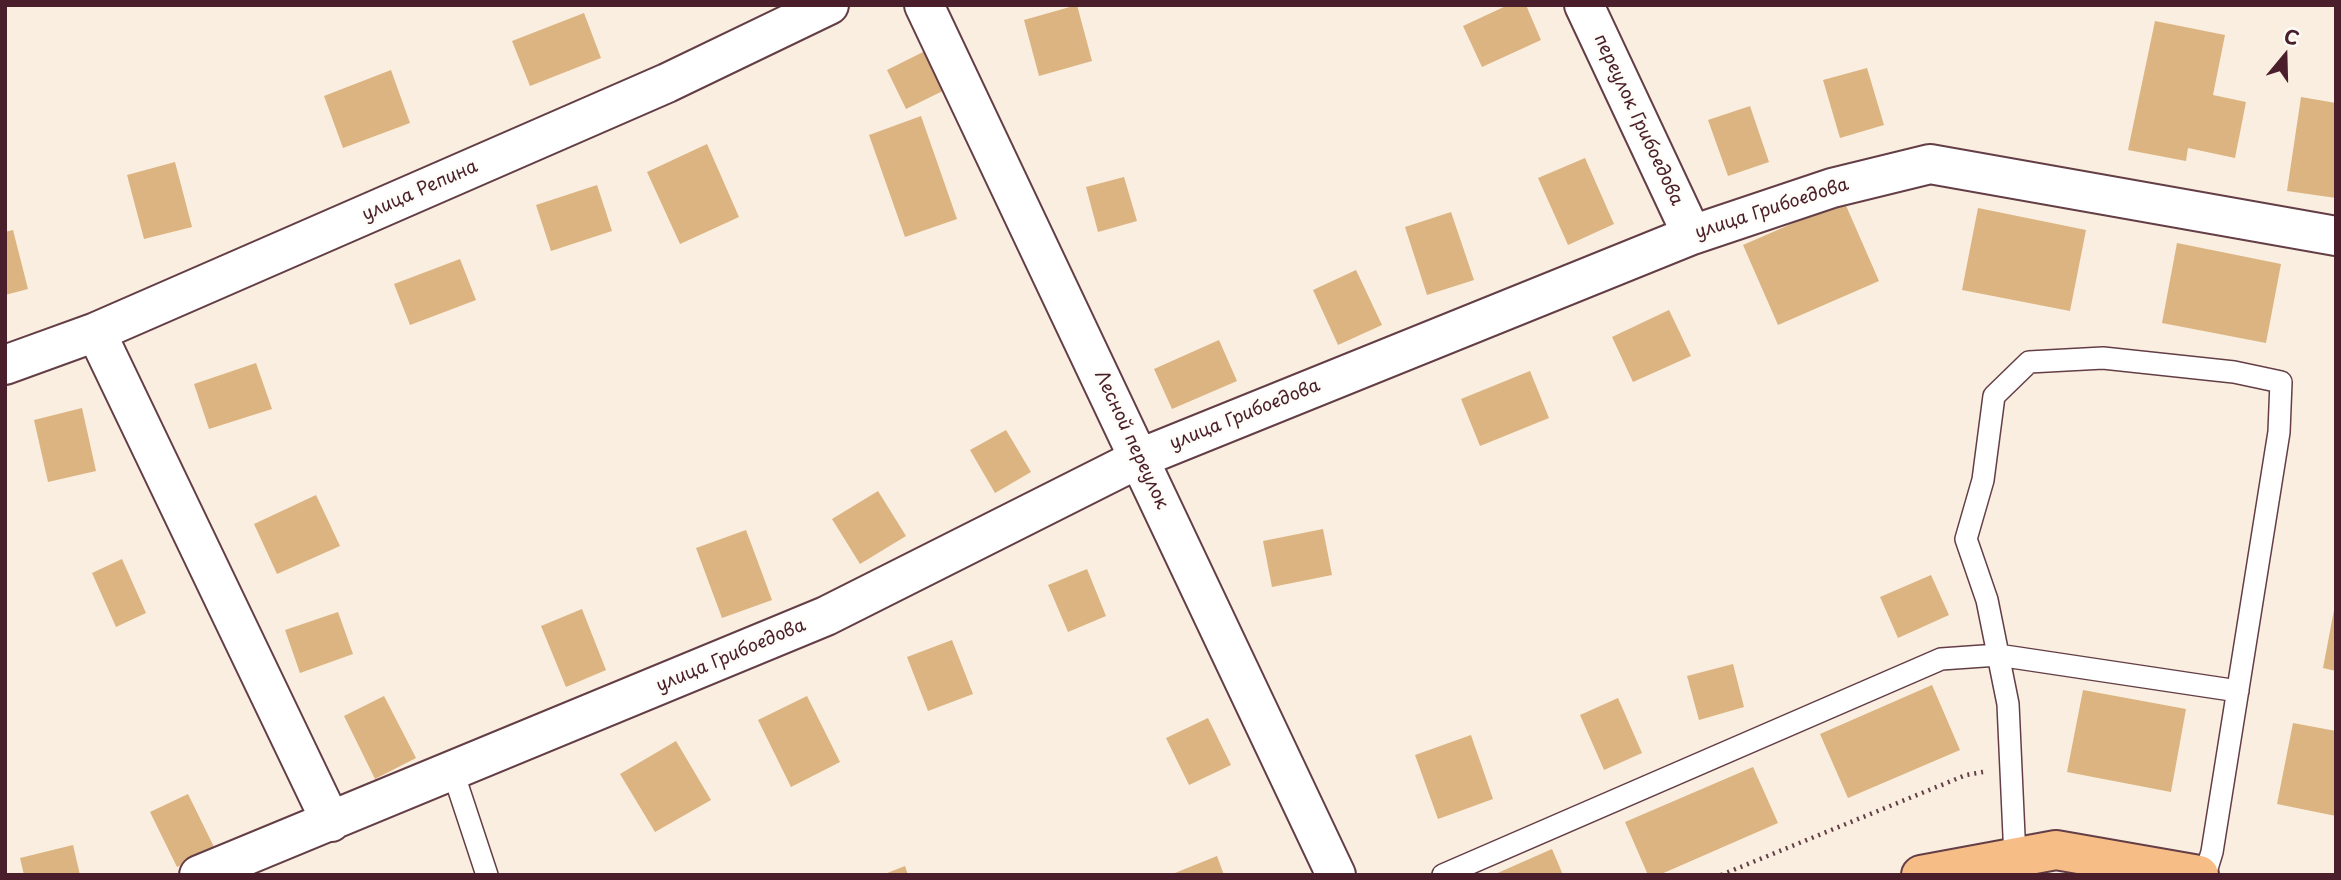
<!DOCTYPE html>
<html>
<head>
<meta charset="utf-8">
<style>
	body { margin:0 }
	#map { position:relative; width:2341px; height:880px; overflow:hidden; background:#f9eedf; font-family:"Playpen Sans",sans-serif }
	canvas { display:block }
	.frame { position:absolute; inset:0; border:7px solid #4a1f2b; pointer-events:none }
	.north { position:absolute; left:2250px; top:21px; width:70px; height:70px; -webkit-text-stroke:5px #fdfcf7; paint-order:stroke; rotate:19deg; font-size:19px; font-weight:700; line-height:28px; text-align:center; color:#4a1f2b }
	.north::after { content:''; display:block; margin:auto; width:24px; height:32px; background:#4a1f2b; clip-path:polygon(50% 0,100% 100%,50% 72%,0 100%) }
</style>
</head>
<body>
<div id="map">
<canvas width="2341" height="880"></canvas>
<div class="frame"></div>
<div class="north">С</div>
</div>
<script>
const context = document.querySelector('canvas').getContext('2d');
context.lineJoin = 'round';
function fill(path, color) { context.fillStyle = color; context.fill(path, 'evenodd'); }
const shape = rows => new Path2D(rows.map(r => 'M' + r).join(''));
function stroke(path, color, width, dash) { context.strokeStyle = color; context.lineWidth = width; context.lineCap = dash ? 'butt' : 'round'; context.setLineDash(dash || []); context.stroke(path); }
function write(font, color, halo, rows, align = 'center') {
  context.font = font + ' "Playpen Sans",sans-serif'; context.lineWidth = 5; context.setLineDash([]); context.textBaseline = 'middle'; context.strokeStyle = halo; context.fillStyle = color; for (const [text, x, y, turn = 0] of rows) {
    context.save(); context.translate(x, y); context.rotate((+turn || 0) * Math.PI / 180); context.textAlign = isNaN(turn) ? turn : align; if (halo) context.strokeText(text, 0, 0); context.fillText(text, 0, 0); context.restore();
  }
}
fill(shape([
	[1077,5,1092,61,1039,76,1024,20],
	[1508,5,1526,5,1541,40,1482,67,1463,26],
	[584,13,601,58,530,86,512,41],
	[2155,21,2225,35,2213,95,2246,102,2235,158,2188,148,2186,161,2128,150],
	[933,47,953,86,906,109,887,70],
	[1867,68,1884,125,1840,138,1823,80],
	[391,70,410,123,343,148,324,96],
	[2301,97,2336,103,2336,198,2287,191],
	[1750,106,1769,162,1728,176,1708,120],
	[921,116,957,219,905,237,869,135],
	[707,144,739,217,680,244,647,172],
	[1585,158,1614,224,1568,245,1538,178],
	[175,162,192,227,144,239,127,175],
	[1124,177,1137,221,1098,232,1086,187],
	[597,185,612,231,551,251,536,205],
	[1844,201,1879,281,1778,325,1743,245],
	[1978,208,2086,230,2070,311,1962,290],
	[1451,212,1474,280,1427,295,1405,227],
	[13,230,28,289,5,295,5,232],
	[2177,243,2281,264,2266,343,2162,323],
	[460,259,476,300,410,325,394,284],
	[1356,270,1382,325,1338,345,1313,290],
	[1669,310,1691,356,1633,382,1612,337],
	[1219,340,1237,381,1172,409,1154,369],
	[256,363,272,409,209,429,194,384],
	[1530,371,1549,418,1480,446,1461,399],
	[82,408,96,471,48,482,34,420],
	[1006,430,1031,472,995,493,970,450],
	[878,491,906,536,860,564,832,519],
	[316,495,340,546,277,574,254,524],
	[1323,529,1332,575,1272,587,1263,541],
	[746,530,772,600,722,618,696,548],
	[122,559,146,613,116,627,92,573],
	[1087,569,1106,616,1068,632,1048,585],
	[1931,575,1949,615,1898,638,1880,597],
	[582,609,606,670,566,687,541,626],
	[2334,610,2336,610,2336,671,2323,668],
	[338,612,353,654,300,673,285,630],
	[952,640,973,694,928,711,907,657],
	[1733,664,1744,707,1699,720,1687,676],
	[1932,685,1960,750,1848,798,1820,734],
	[2083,690,2186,709,2171,792,2067,772],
	[384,696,416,758,375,779,344,716],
	[807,696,840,762,791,787,758,720],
	[1618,698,1642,753,1604,770,1580,715],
	[1208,718,1231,765,1189,785,1166,738],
	[2293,723,2336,731,2336,816,2277,804],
	[1471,735,1493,799,1438,819,1415,755],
	[676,741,711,800,655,832,620,774],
	[1753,767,1778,823,1659,875,1648,875,1625,822],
	[188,794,215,849,177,867,150,812],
	[73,845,80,875,24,875,20,858],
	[1552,849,1563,875,1493,875],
	[1217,856,1224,875,1170,875],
	[905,866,908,875,882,875]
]), '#dcb481');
const service = shape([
	[453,772,487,875],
	[2015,858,2008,704,1987,600,1966,539,1983,480,1994,396,2029,362,2103,358,2234,372,2281,382,2279,432,2212,852,2205,875],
	[1443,875,1941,659,1998,655,2238,691]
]);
const minor = shape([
	[924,5,1336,875],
	[1584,5,1692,235],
	[96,332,331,822],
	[5,365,96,332,667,83,829,5],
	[199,875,826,616,1140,458,1692,235,1832,188,1930,164,2336,236]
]);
const primary = shape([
	[1921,875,2056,850,2199,875]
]);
stroke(service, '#643e46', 24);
stroke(minor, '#643e46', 42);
stroke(primary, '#643e46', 42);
stroke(shape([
	[1721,875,1966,775,1983,772]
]), '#643e46', 4.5, [2, 5]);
stroke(service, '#fff', 21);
stroke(minor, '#fff', 38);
stroke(primary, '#f6be86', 38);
write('18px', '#4a1f2b', '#fdfcf7', [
	["переулок Грибоедова",1638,120,65],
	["улица Репина",420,191,-24],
	["улица Грибоедова",1772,209,-18],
	["улица Грибоедова",1245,415,-22],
	["Лесной переулок",1131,440,65],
	["улица Грибоедова",731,656,-23]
]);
</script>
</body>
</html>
